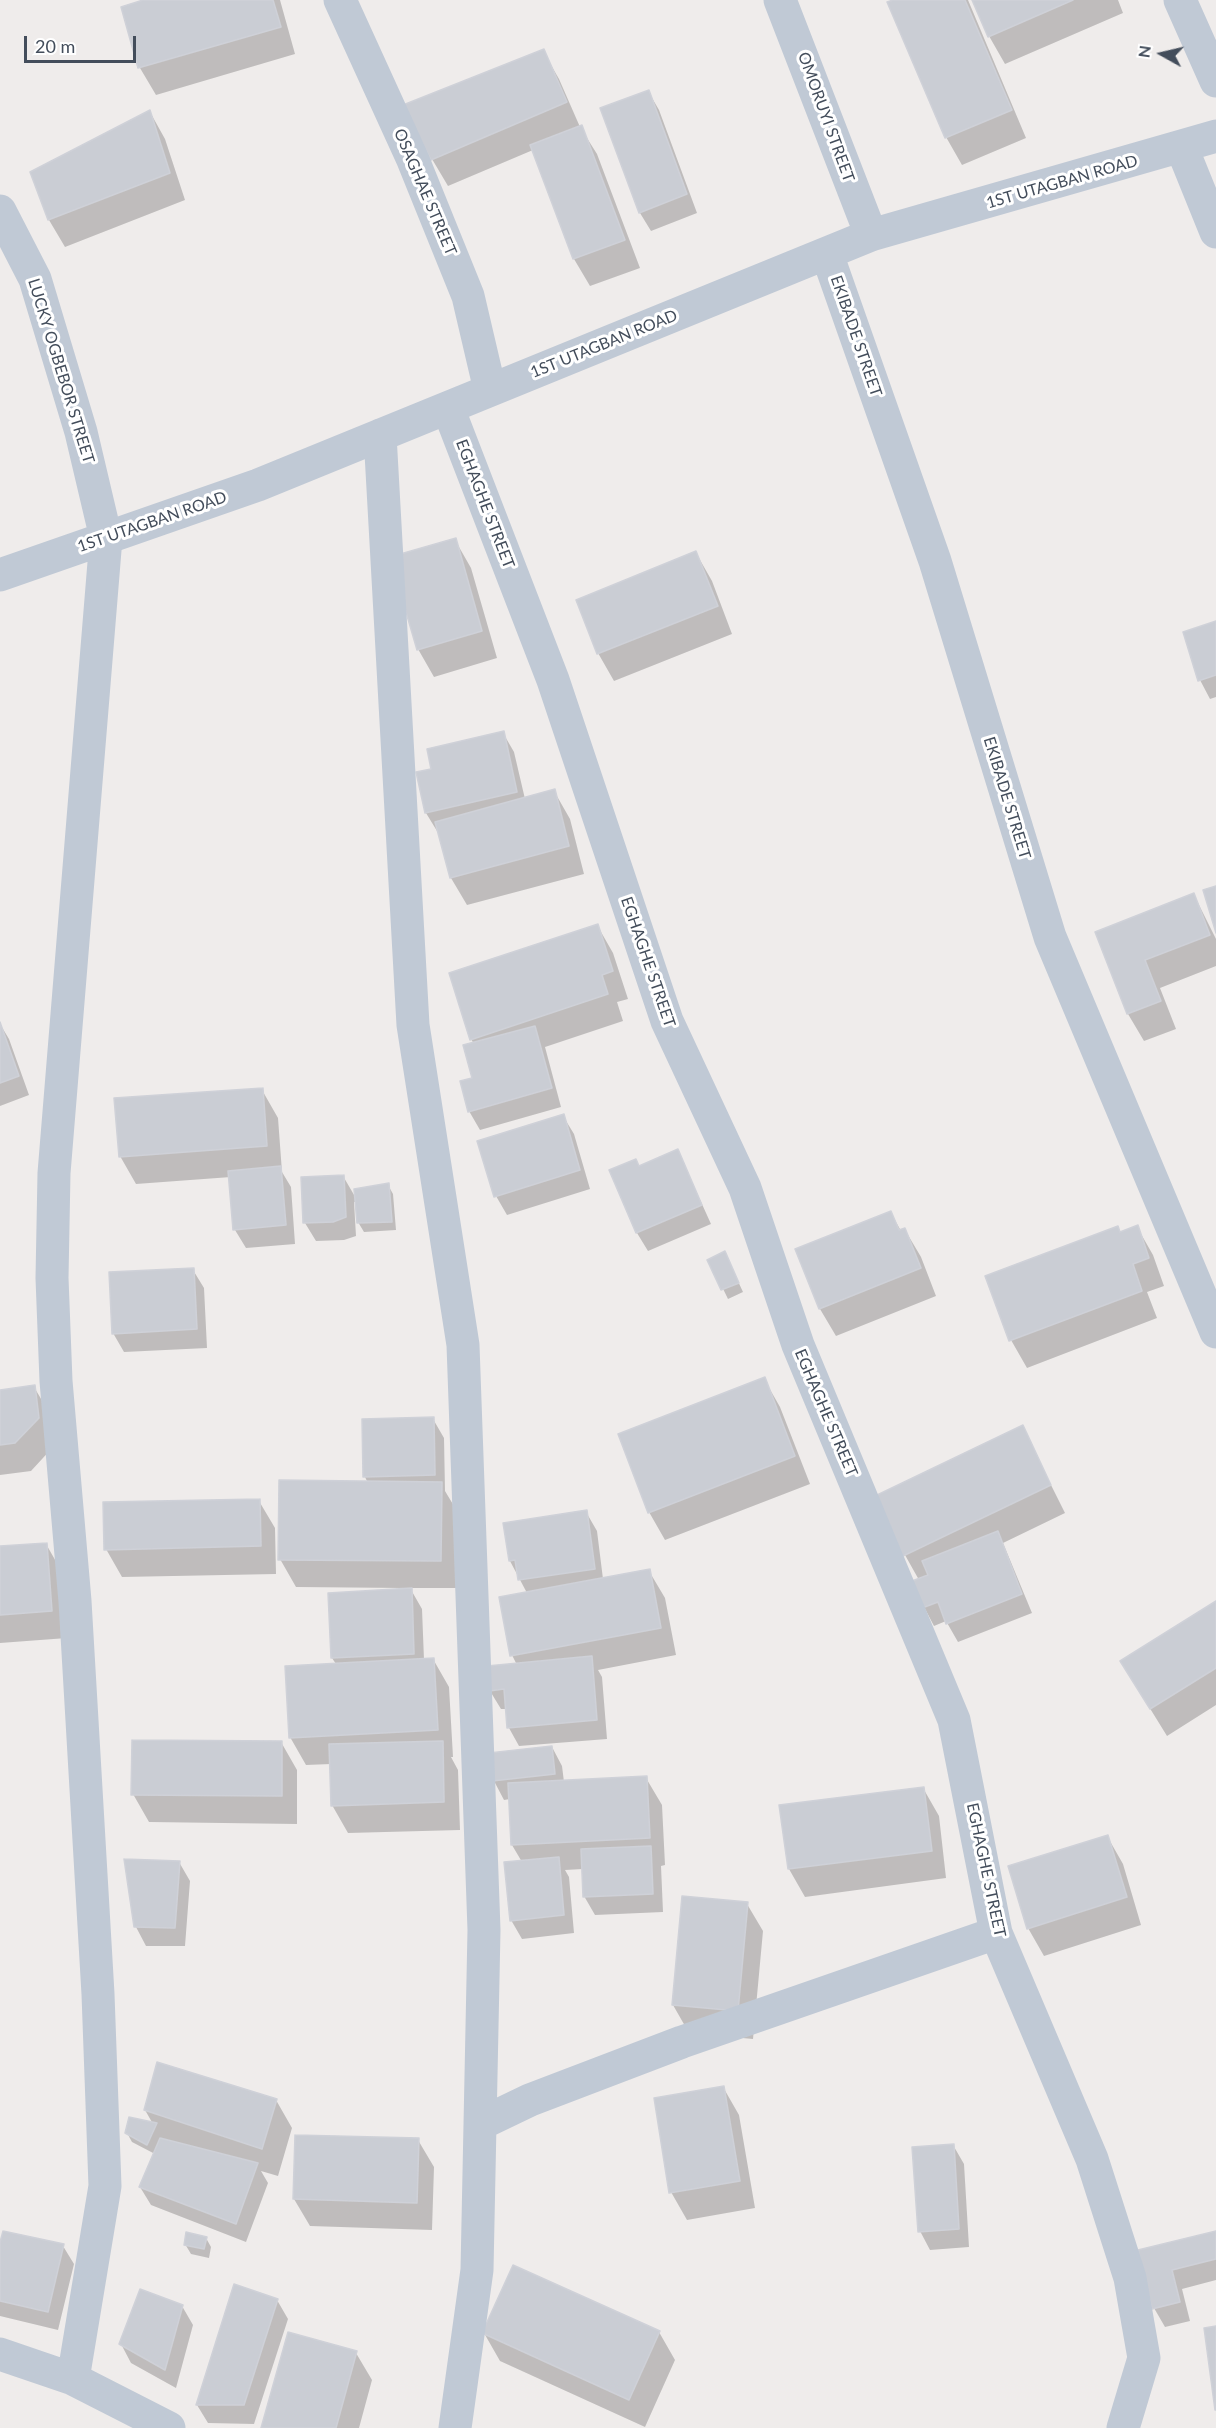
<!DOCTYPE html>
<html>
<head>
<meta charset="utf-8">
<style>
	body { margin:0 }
	#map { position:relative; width:1216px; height:2428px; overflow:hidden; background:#efeceb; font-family:Lato,sans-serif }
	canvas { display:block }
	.north { position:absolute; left:1132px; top:24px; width:60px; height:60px; -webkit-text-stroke:4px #fff; paint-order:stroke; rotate:278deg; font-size:16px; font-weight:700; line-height:24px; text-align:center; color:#434d5b }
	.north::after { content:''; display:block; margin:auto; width:21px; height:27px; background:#434d5b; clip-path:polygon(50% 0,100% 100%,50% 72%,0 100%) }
	.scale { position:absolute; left:24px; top:36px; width:112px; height:27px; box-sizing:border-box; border:3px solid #434d5b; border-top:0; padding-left:8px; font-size:18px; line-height:21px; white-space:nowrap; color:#434d5b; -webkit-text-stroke:4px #fff; paint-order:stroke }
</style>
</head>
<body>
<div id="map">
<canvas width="1216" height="2428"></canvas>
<div class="north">N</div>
<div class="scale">20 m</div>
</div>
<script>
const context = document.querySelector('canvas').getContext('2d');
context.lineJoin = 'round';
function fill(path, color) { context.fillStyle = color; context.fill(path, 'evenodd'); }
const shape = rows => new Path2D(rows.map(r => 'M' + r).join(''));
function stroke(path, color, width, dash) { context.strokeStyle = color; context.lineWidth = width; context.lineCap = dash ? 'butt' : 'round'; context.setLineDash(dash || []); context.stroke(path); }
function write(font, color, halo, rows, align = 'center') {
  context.font = font + ' Lato,sans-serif'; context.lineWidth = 6; context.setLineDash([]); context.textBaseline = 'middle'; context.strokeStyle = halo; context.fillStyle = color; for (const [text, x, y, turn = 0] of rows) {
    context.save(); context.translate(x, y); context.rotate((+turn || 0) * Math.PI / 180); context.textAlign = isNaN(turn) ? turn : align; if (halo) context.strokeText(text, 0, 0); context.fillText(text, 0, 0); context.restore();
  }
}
fill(shape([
	[148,0,280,0,295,54,156,95,140,68,123,8],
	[896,0,968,0,1026,138,962,165,946,137],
	[974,0,1118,0,1123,13,1005,64,989,36],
	[543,51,559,79,580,127,597,154,640,268,590,286,574,259,533,150,448,186,432,159],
	[648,91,659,110,697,213,651,231,640,213,602,109],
	[150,112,165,139,185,200,65,247,49,220,32,172],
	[455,540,471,568,497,658,434,677,418,649],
	[696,553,712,581,732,634,614,681,598,653],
	[1216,623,1216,697,1210,699,1200,680,1184,633],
	[503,733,514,752,525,799,554,791,570,819,584,874,467,905,451,878,439,831,437,831,426,813,433,770],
	[1194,895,1216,939,1216,966,1160,988,1176,1029,1144,1041,1128,1014,1097,933],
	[597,925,613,953,628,999,617,1002,623,1021,545,1047,561,1107,480,1130,469,1111,473,1079,474,1044,471,1039],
	[0,1024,9,1039,29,1095,0,1106],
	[262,1090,278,1118,282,1172,291,1187,295,1244,246,1248,235,1230,231,1177,136,1184,120,1156],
	[563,1116,574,1134,590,1189,507,1215,496,1196],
	[678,1151,711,1224,648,1251,637,1233,639,1167],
	[343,1176,357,1200,388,1185,393,1194,396,1230,364,1232,358,1222,357,1202,354,1202,356,1236,344,1240,316,1241,305,1223],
	[891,1213,901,1231,905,1230,921,1257,936,1296,836,1336,820,1309],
	[1117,1227,1121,1233,1137,1227,1153,1255,1164,1286,1147,1292,1157,1318,1027,1368,1011,1340,987,1277],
	[709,1260,729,1262,743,1292,728,1299],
	[193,1270,204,1288,207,1348,124,1352,113,1333],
	[764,1379,780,1407,810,1484,665,1540,649,1512],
	[34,1387,50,1414,54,1446,31,1471,0,1475,0,1391],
	[433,1419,444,1438,445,1491,457,1511,456,1588,410,1588,422,1609,424,1660,433,1659,449,1687,453,1757,451,1757,458,1770,460,1830,348,1833,332,1805,331,1764,306,1765,290,1737,336,1664,332,1658,403,1588,296,1587,280,1559,368,1483,365,1477],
	[1022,1427,1065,1513,1003,1543,1032,1613,958,1642,946,1621,934,1626,924,1607,919,1580,905,1555],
	[259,1501,275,1528,276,1574,122,1577,106,1549],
	[586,1512,597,1531,603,1579,649,1571,665,1598,676,1655,598,1670,602,1677,607,1739,519,1746,509,1728,507,1709,501,1709,490,1691,517,1665,512,1655,527,1593,510,1561],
	[46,1544,62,1572,67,1638,0,1643,0,1548],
	[1216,1603,1216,1705,1167,1736,1138,1689],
	[281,1742,297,1770,297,1824,149,1822,133,1794],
	[552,1747,562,1766,564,1782,646,1778,662,1805,665,1865,661,1866,663,1912,595,1915,584,1896,583,1869,565,1870,569,1877,574,1933,522,1939,511,1920,522,1862,512,1845,510,1799,504,1800,494,1781],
	[923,1788,939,1816,946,1878,805,1897,789,1869,781,1807],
	[1107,1836,1123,1864,1141,1925,1044,1956,1028,1928],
	[179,1862,190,1881,185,1946,146,1946,136,1927],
	[747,1904,763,1931,753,2039,689,2033,673,2005],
	[723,2087,739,2115,755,2208,687,2220,671,2192],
	[276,2100,292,2128,278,2176,261,2171,268,2183,246,2242,151,2205,140,2187,155,2154,132,2142,127,2133,153,2124,145,2110],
	[418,2140,434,2167,432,2230,310,2226,294,2199],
	[953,2145,964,2164,969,2247,930,2250,920,2231],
	[1216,2233,1216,2280,1182,2289,1190,2321,1165,2327,1154,2308,1140,2251],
	[206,2238,211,2247,209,2258,191,2254,185,2244],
	[63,2246,74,2264,58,2330,0,2316,0,2248],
	[277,2300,288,2319,254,2424,208,2423,197,2405],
	[182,2306,193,2325,176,2388,131,2363,121,2344],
	[659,2332,675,2360,645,2427,500,2361,484,2333],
	[356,2353,372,2380,359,2428,262,2428]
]), '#0003');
const building = shape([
	[143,0,273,0,281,27,138,68,121,7,143,0],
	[893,0,965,0,1012,110,945,138,887,2,893,0],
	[972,0,1073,0,988,37,972,0],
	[544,49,567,102,431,160,403,105,544,49],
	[649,90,687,194,639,213,600,108,649,90],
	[150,110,170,173,48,220,30,172,150,110],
	[582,125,625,240,573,259,530,145,582,125],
	[456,538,482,631,417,650,390,557,456,538],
	[696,551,718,606,597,654,576,600,696,551],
	[1216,621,1216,675,1198,681,1183,632,1216,621],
	[504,731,517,792,425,813,416,772,431,769,427,749,504,731],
	[555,789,569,846,450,878,435,822,555,789],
	[1216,886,1216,933,1203,890,1216,886],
	[1194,893,1210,935,1145,960,1161,1001,1127,1014,1095,932,1194,893],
	[598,924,613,971,602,975,608,994,470,1040,449,973,598,924],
	[0,1022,19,1076,0,1083,0,1022],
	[535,1026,552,1088,468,1112,460,1081,472,1078,463,1045,535,1026],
	[263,1088,267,1146,119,1157,114,1098,263,1088],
	[564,1114,580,1170,494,1197,477,1141,564,1114],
	[678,1149,702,1205,636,1233,609,1170,636,1159,639,1166,678,1149],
	[281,1166,286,1225,233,1230,228,1171,281,1166],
	[344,1175,346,1217,333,1222,303,1223,301,1177,344,1175],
	[389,1183,392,1222,357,1223,354,1189,389,1183],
	[891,1211,899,1230,905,1228,921,1268,819,1309,795,1249,891,1211],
	[1138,1225,1149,1258,1133,1264,1142,1291,1009,1341,985,1276,1118,1226,1120,1232,1138,1225],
	[725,1251,739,1283,721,1290,707,1260,725,1251],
	[194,1268,197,1329,112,1334,109,1272,194,1268],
	[765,1377,795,1456,648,1513,618,1434,765,1377],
	[35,1385,39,1418,15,1443,0,1445,0,1390,35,1385],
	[434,1417,435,1475,363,1477,362,1419,434,1417],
	[1023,1425,1051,1485,903,1556,875,1496,1023,1425],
	[279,1480,442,1482,441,1561,278,1560,279,1480],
	[260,1499,261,1546,104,1550,103,1502,260,1499],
	[587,1510,595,1569,518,1580,515,1560,509,1561,503,1523,587,1510],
	[998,1531,1022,1594,946,1624,938,1602,922,1608,912,1581,928,1575,922,1561,998,1531],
	[47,1543,52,1611,0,1615,0,1546,47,1543],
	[650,1569,661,1628,510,1656,499,1597,650,1569],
	[412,1588,414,1654,331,1658,328,1593,412,1588],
	[1216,1601,1216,1668,1150,1709,1120,1661,1216,1601],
	[592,1656,597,1720,507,1728,504,1689,489,1691,487,1666,592,1656],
	[434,1658,438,1730,289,1738,285,1666,434,1658],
	[132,1740,282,1741,282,1796,131,1795,132,1740],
	[443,1741,444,1802,331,1806,329,1744,443,1741],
	[552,1746,555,1774,492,1781,489,1753,552,1746],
	[647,1776,650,1838,511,1845,508,1783,647,1776],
	[924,1787,932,1851,788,1869,779,1805,924,1787],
	[1108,1835,1127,1897,1027,1929,1008,1866,1108,1835],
	[651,1846,653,1894,583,1897,581,1849,651,1846],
	[559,1857,564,1915,510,1921,504,1862,559,1857],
	[124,1859,180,1861,175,1928,134,1927,124,1859],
	[682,1896,748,1902,738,2011,672,2005,682,1896],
	[157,2062,277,2099,262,2149,144,2110,157,2062],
	[724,2086,740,2181,669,2193,654,2098,724,2086],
	[129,2117,157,2123,147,2145,125,2133,129,2117],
	[295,2135,419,2138,417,2203,293,2199,295,2135],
	[160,2138,258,2163,236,2224,139,2187,160,2138],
	[954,2144,959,2229,918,2232,912,2147,954,2144],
	[3,2231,64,2244,48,2312,0,2301,0,2242,3,2231],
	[1216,2231,1216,2259,1172,2270,1180,2302,1152,2309,1138,2250,1216,2231],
	[186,2232,207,2237,204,2249,184,2245,186,2232],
	[513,2265,660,2331,629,2400,482,2333,513,2265],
	[234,2284,278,2299,244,2405,196,2405,234,2284],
	[140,2289,183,2305,165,2370,119,2344,140,2289],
	[1216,2326,1216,2410,1215,2410,1204,2328,1216,2326],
	[288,2332,357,2351,336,2428,261,2428,288,2332]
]);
fill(building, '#cacdd4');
stroke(building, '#cfd1d8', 1.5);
stroke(shape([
	[340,0,413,160,468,296,490,390],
	[780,0,871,235],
	[1180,0,1216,81],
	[1182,148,1216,232],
	[0,211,35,279,81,432,106,538,54,1173,52,1278,56,1381,75,1601,98,1994,105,2186,73,2379],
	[827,254,935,561,1050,937,1216,1332],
	[448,408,553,680,667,1021,745,1188,798,1345,954,1720,996,1933,1092,2159,1130,2278,1144,2358,1123,2428],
	[380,435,413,1025,463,1345,484,1930,477,2270,455,2428],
	[0,575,258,485,871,235,1216,136],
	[480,2124,530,2100,682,2042,996,1933],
	[0,2354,73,2379,169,2428]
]), '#c0c9d5', 33);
write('16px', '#434d5b', '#fff', [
	["OMORUYI STREET",826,117,70],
	["1ST UTAGBAN ROAD",1062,182,-16],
	["OSAGHAE STREET",425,192,67],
	["EKIBADE STREET",856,336,71],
	["1ST UTAGBAN ROAD",604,344,-22],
	["LUCKY OGBEBOR STREET",61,371,73],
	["EGHAGHE STREET",485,504,69],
	["1ST UTAGBAN ROAD",152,522,-19],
	["EKIBADE STREET",1007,798,73],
	["EGHAGHE STREET",648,962,71],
	["EGHAGHE STREET",826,1413,67],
	["EGHAGHE STREET",986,1870,78]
]);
</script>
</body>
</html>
